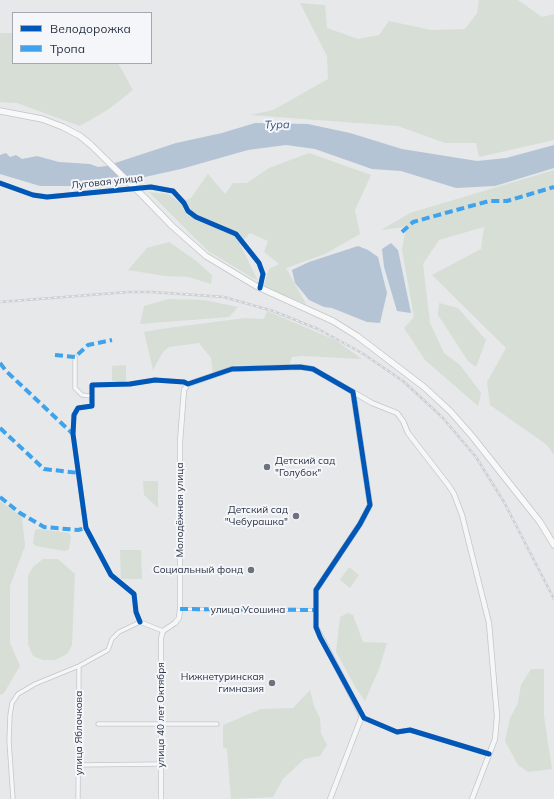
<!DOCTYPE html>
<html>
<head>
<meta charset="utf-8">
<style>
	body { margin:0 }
	#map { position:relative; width:554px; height:799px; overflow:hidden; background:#e6e8ea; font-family:Mulish,sans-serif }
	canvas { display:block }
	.legend { position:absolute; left:12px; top:12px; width:140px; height:52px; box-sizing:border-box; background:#f4f6f9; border:1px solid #a4a8b1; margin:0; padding:5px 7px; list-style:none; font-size:12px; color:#2b3445 }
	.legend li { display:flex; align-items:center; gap:8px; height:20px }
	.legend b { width:20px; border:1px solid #a4a8b1 }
</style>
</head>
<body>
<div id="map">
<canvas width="554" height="799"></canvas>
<ul class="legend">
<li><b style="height:5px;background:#0057b8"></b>Велодорожка</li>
<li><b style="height:5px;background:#3ea3ec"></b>Тропа</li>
</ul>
</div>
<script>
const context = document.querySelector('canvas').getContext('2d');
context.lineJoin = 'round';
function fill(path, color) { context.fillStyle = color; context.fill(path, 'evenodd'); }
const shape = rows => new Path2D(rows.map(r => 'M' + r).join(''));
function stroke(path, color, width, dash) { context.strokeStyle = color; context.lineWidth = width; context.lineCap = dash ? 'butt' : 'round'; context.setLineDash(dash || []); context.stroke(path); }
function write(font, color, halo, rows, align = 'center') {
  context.font = font + ' Mulish,sans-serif'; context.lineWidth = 4; context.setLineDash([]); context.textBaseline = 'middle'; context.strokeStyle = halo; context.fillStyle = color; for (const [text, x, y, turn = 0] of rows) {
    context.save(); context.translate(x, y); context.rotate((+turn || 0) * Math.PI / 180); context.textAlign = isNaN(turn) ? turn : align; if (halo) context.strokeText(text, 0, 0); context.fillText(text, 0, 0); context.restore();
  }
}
fill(shape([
	[479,0,518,0,542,17,554,14,554,140,479,157,476,143,445,143,398,126,250,115,273,110,328,79,327,56,300,3,325,5,327,28,358,39,379,35,389,21,431,30,465,29,477,13],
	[0,33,13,33,13,63,118,63,133,90,109,109,80,126,17,103,0,102],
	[309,153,371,175,355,210,360,234,325,254,286,268,306,304,263,287,269,269,279,264,264,252,268,241,250,233,240,244,258,281,208,251,149,192,168,194,180,203,191,198,208,174,225,194,233,183,247,183,269,168],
	[554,170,554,455,547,445,490,405,487,382,506,348,432,275,481,249,484,227,439,240,423,264,430,323,444,353,460,365,481,393,478,406,425,360,404,328,414,317,402,250,406,227,381,230,410,213],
	[169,242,195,260,212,275,211,284,189,277,165,276,128,270,147,248],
	[169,299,204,300,238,307,229,317,140,324,144,306],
	[439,303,458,308,486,340,476,367,468,361,438,315],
	[267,311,335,340,362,359,302,356,292,357,289,365,236,365,213,375,211,358,199,343,169,347,163,352,153,370,144,332,161,329,245,318,264,319],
	[126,365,126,381,112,381,112,366],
	[143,481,158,481,158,508,144,495],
	[0,501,22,517,25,546,10,586,10,643,20,666,4,693,0,695],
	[39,529,69,533,71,537,69,549,65,551,36,546,33,543,35,530],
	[120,550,141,550,142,579,121,579],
	[43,559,58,559,75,574,72,645,67,654,55,660,43,660,33,656,28,644,28,576,33,567],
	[349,567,359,575,350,588,340,580],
	[348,613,353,615,363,642,387,643,379,669,365,701,356,688,336,652,340,617],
	[531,669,544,669,544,716,552,769,528,772,518,765,505,741,510,718,518,703,521,685],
	[310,690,314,706,320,718,321,733,327,745,320,756,304,759,283,779,273,797,231,799,227,749,223,747,223,725,261,709,293,708]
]), '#d6ded6');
fill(shape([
	[255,123,308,124,350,133,402,149,477,161,506,158,554,145,554,168,495,186,456,188,401,171,372,169,315,149,286,145,248,150,181,169,122,182,71,186,40,186,0,174,0,155,6,153,10,157,16,155,22,159,37,156,59,162,90,164,98,167,106,166,176,143,222,133],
	[391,243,398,250,411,313,397,311,384,267,382,249],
	[358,246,368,250,378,257,387,293,380,323,367,322,332,308,324,307,309,300,295,283,292,270,309,262]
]), '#b4c4d5');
const pedestrian = shape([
	[180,609,315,610]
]);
const minor = shape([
	[0,183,33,195,47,197,151,187,173,191,184,203,188,211,196,217,236,234,259,263,263,274,260,288],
	[75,357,75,388,82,395,91,396],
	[140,622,136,612,134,594,111,575,86,528,73,434,74,415,78,408,92,406,92,385,130,384,155,380,184,382,188,384],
	[140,622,163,631],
	[362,716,364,718,397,732,410,730,489,754],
	[98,724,217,724],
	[78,765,161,764],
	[13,799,9,741,10,715,12,703,18,694,35,684,79,666,108,650,112,639,119,632,140,622],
	[78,799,79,666]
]);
const tertiary = shape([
	[353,392,372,403,397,413,403,421,408,433,449,486,454,494,462,515,489,623,497,716,495,739,472,799],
	[161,799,161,638,163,631,175,623,179,618,180,609,180,442,184,390,188,384,232,369,300,367,313,369,353,392,370,505,360,524,316,590,316,627,362,716,330,799]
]);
const primary = shape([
	[0,111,42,119,63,127,80,136,91,145],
	[146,199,172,226,206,256,256,286,333,321,357,336,424,387,450,411,472,436,540,522,554,545]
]);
stroke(pedestrian, '#c4c6c8', 4);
stroke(minor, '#c4c6c8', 5);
stroke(tertiary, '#c4c6c8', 6);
stroke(primary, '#c2c5c8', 7);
stroke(pedestrian, '#f5f6f7', 2.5);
stroke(minor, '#f5f6f7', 3.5);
stroke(tertiary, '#f5f6f7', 4.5);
stroke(primary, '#f8f8f8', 5.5);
const rail = shape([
	[0,302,128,292,152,292,224,297,273,311,318,329,362,353,403,381,442,417,476,457,504,502,554,599]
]);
stroke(rail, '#cecfd2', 2.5);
stroke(rail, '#f4f6f9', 1, [3]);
const primaryBridge = shape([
	[91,145,146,199]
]);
stroke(primaryBridge, '#c2c5c8', 7, []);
stroke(primaryBridge, '#f8f8f8', 5.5);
stroke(shape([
	[402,232,413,222,489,201,507,201,554,187],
	[55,355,75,357,88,345,112,340],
	[0,363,6,371,73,434],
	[0,428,44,469,79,473],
	[0,497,20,513,44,527,78,530,86,528],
	[180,609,316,610]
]), '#3ea3ec', 4, [8, 4]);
stroke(shape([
	[0,183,33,195,47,197,151,187,173,191,184,203,188,211,196,217,236,234,259,263,263,274,260,288],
	[140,622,136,612,134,594,111,575,86,528,73,434,74,415,78,408,92,406,92,385,130,384,155,380,184,382,188,384,232,369,300,367,313,369,353,392,370,505,360,524,316,590,316,627,320,637,364,718,397,732,410,730,489,754]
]), '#0057b8', 5);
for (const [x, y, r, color] of [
	[267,467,4,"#6c737f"],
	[296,516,4,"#6c737f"],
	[251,570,4,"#6c737f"],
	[272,683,4,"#6c737f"]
]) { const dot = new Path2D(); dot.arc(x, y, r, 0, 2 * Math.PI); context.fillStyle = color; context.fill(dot); stroke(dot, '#f4f6f9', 1.5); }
write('10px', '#2b3445', '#f4f6f9', [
	["Луговая улица",107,182,-6],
	["Молодёжная улица",180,510,-90],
	["улица Усошина",248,610],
	["улица 40 лет Октября",161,715,-90],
	["улица Яблочкова",79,733,-90]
]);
write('10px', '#2b3445', '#f4f6f9', [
	["Детский сад",275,461,"left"],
	["\"Голубок\"",275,473,"left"],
	["Детский сад",288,510],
	["\"Чебурашка\"",288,522],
	["Социальный фонд",243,570],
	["Нижнетуринская",264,677],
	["гимназия",264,689]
], 'right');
write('italic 11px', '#34527a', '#f4f6f9', [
	["Тура",277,125,-1]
]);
</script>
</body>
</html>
